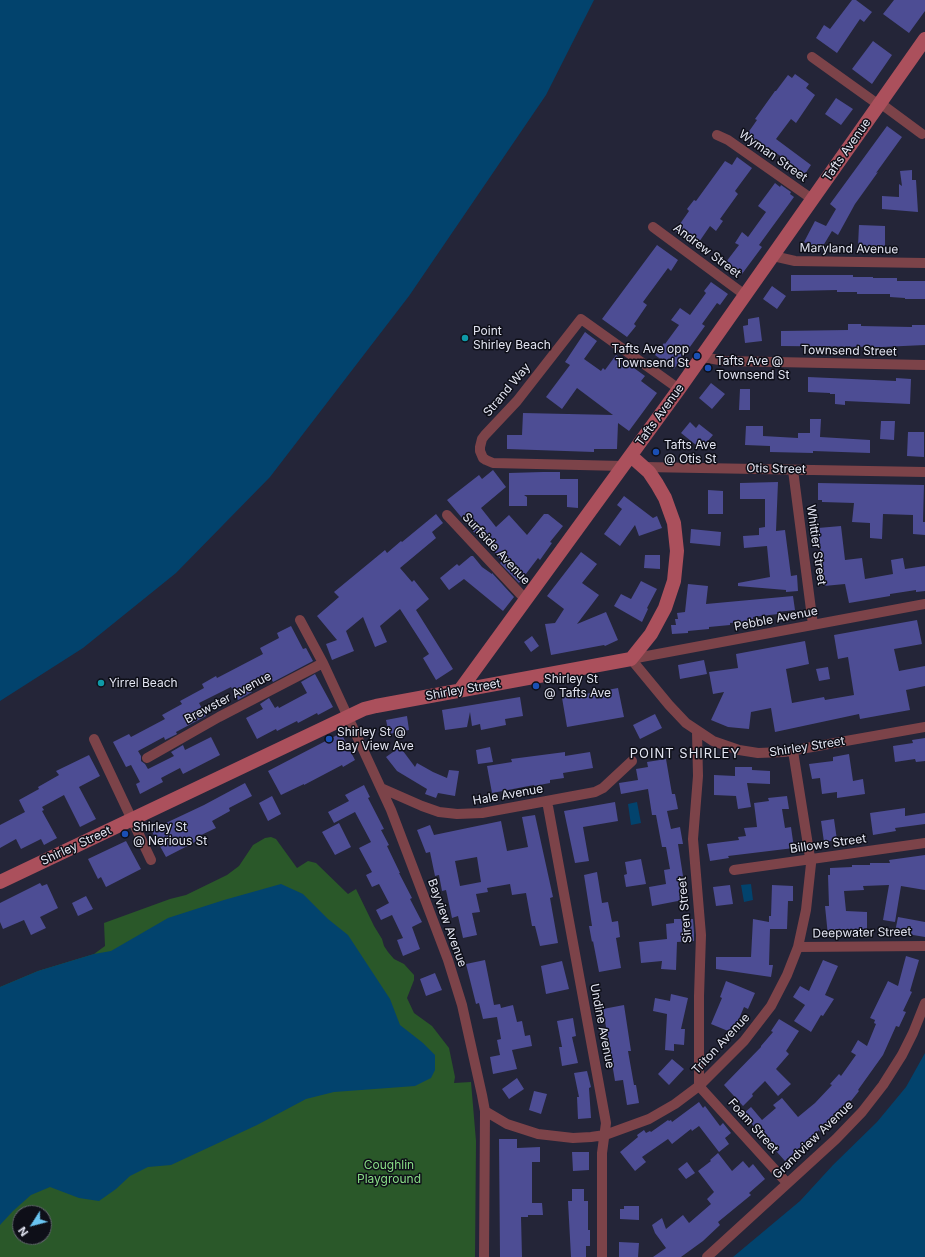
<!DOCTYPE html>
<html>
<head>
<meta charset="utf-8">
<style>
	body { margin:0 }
	#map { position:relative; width:925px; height:1257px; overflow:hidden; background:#242538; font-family:Inter,sans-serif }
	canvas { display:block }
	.north { position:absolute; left:12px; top:1205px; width:40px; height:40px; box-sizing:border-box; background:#0e0f18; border:1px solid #63656f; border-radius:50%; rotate:234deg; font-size:11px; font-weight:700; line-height:16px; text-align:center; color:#e3e5f2 }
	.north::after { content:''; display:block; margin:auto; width:14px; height:18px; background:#69c4f1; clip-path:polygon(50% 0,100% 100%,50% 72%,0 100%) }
</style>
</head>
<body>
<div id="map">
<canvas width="925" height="1257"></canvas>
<div class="north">N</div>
</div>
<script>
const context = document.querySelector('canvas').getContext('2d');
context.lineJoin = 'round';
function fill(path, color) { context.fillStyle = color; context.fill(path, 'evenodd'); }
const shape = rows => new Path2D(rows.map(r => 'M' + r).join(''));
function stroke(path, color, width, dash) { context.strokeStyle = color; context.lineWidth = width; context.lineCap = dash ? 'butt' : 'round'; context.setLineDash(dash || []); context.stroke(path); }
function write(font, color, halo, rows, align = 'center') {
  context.font = font + ' Inter,sans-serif'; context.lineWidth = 3; context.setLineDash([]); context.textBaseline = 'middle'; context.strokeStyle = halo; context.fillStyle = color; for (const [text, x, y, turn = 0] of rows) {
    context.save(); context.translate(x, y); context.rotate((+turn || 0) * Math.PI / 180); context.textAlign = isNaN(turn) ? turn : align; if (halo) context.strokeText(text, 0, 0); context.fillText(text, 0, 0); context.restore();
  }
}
fill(shape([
	[271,837,276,839,297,868,308,861,316,863,348,894,356,889,374,926,382,939,384,946,388,952,394,959,404,964,414,975,414,980,407,998,414,1013,432,1026,449,1048,455,1077,454,1083,471,1082,476,1141,475,1257,0,1257,0,987,38,971,94,954,105,946,104,923,170,899,186,895,227,875,239,866,253,845,265,838],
	[20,1213,44,1213,44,1237,20,1237]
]), '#2a5829');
fill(shape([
	[0,0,594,0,546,95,409,296,270,477,176,573,83,648,0,701],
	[637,802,641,823,631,825,628,804],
	[281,884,303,894,328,919,348,935,390,999,400,1025,423,1043,435,1055,435,1070,431,1078,415,1086,334,1092,306,1099,257,1125,171,1165,148,1167,130,1176,116,1189,99,1201,79,1198,50,1187,31,1195,13,1211,0,1225,0,987,38,971,94,954,111,951,168,918,224,900],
	[751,884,753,900,744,902,741,885],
	[925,1053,925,1257,733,1257,800,1201,833,1165,877,1122,906,1087]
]), '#02436d');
fill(shape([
	[852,0,856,0,872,12,864,22,860,19,837,53,816,38,824,25,830,29],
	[894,0,925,0,925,11,909,33,883,14],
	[873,41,892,55,872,84,852,69],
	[795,74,809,84,806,88,815,95,796,123,791,119,776,139,811,165,805,174,768,147,765,152,745,137,757,120,755,119,775,91,776,91,788,75,792,78],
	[836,98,853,109,841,125,825,114],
	[887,126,902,137,876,173,878,172,855,204,838,235,832,231,820,251,804,242,815,221,826,226,836,209,830,204],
	[737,157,752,168,735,191,738,194,720,219,723,221,716,231,710,226,699,242,693,238,690,242,675,231,689,211,687,209,694,200,696,201,725,161,732,165],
	[912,170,912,180,916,180,918,212,882,209,882,196,899,197,899,184,902,186,900,171],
	[775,183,780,187,781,185,791,192,790,194,794,197,759,245,762,247,742,274,726,262,739,245,735,243,742,232,748,237,766,212,758,206],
	[859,225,885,226,885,247,858,246],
	[657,245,678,260,671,271,668,268,643,302,647,305,634,324,636,326,627,337,602,319],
	[791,275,853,275,853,277,873,277,873,278,897,278,897,281,925,281,925,299,905,299,905,298,890,297,890,294,857,294,857,292,837,292,837,290,791,291],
	[711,282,728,294,720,305,717,303,702,324,705,326,674,369,655,355,664,343,665,344,679,325,671,320,680,308,690,315,706,293,704,291],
	[772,286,786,296,777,309,763,299],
	[759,317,762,341,745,343,743,326,748,325,748,319],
	[848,324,861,324,861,326,912,327,912,325,925,325,925,345,882,347,781,346,781,331,848,330],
	[585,332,597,341,584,359,601,371,603,368,605,370,616,355,645,376,641,381,657,393,629,431,618,423,617,449,594,449,594,452,507,449,507,435,522,435,523,413,613,415,577,388,562,409,546,397,570,365,565,362],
	[808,377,896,381,896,378,911,379,910,404,845,401,845,405,835,404,835,394,830,394,830,393,808,392],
	[711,383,725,394,712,409,699,398],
	[740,389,750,389,750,410,739,410],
	[810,419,821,419,820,437,870,440,870,453,813,451,813,453,770,452,770,446,745,445,746,426,763,426,763,436,798,438,798,433,810,433],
	[881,421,895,421,894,440,880,439],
	[690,422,696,428,699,424,713,435,701,449,681,433],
	[908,432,924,432,924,457,907,456],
	[493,470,506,487,481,508,496,527,509,515,527,535,544,514,548,514,563,526,550,542,552,543,540,560,538,558,519,583,500,563,502,561,480,534,477,536,447,500,479,475,482,479],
	[543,472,560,472,560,479,578,479,578,508,567,507,567,495,524,495,527,497,527,506,509,506,509,473],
	[778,482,776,531,785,530,791,576,797,575,798,591,786,592,786,590,738,586,738,583,770,577,767,546,744,548,743,536,759,535,759,528,765,527,765,499,740,499,740,483],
	[818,483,924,485,923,522,925,522,925,535,913,534,913,515,883,514,882,539,870,538,870,523,852,522,854,503,822,502,822,500,818,500],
	[708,490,723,491,723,514,708,514],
	[624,496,653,518,657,516,662,528,639,536,635,525,620,546,604,534,622,509,617,505],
	[436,514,443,523,432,532,436,538,400,568,412,582,414,580,429,599,416,610,453,669,436,680,423,658,429,654,400,609,380,626,387,642,375,647,363,617,346,631,354,651,332,660,326,644,337,640,317,616,339,597,334,592,385,550,387,553,401,541,402,542],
	[841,526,845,560,862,558,865,579,893,574,891,560,903,558,905,569,925,566,925,591,916,592,916,590,890,594,890,596,849,603,845,584,824,586,818,528],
	[691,529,721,532,720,546,690,543],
	[581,552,597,564,582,583,599,595,577,624,606,612,618,640,605,646,604,645,551,655,545,624,555,623,564,609,547,596],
	[645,555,660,555,660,569,644,568],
	[471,556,473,556,482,567,492,574,492,573,514,597,503,611,464,579,449,590,440,578,457,564,459,566],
	[641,581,657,589,647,608,648,609,642,622,614,606,621,594,631,599],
	[688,584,708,586,706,604,793,596,795,610,777,612,778,614,753,617,753,621,730,623,730,625,709,627,709,629,688,631,688,633,672,634,671,625,676,625,675,619,678,619,677,613,685,612],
	[917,620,922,644,894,649,899,671,925,666,925,686,906,690,910,710,860,719,859,714,775,732,771,708,751,712,749,729,728,727,711,720,724,692,713,694,709,672,738,668,736,654,805,641,809,664,786,669,792,703,824,697,825,700,854,695,848,657,838,659,834,635],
	[291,626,303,649,306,648,313,661,273,682,269,675,249,686,252,692,238,700,231,687,199,703,206,716,176,732,177,734,165,740,164,737,138,751,141,756,141,761,145,764,148,769,174,756,171,752,183,745,185,750,211,737,220,755,183,774,180,768,161,778,163,782,140,794,136,784,140,782,131,765,126,767,113,742,129,734,131,737,165,719,162,715,182,704,180,701,204,688,202,684,216,676,217,678,263,654,260,648,279,638,277,633],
	[532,636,539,646,531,652,524,642],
	[704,660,707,674,680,679,678,665],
	[828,667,830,679,819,681,816,669],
	[315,674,333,707,318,715,317,713,298,723,297,721,277,731,276,729,257,739,246,718,263,709,260,704,269,698,275,708,278,706,279,708,307,693,301,682],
	[618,688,624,717,567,727,561,692,579,689,580,695],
	[520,697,523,716,505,719,506,725,481,730,480,724,472,726,470,712,467,727,445,730,442,710],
	[655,714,662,728,640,739,633,725],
	[407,716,409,730,389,734,386,720],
	[341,733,355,760,343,767,342,765,304,785,304,784,281,795,268,771],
	[925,738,925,761,916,762,915,759,895,762,893,746,913,743,912,740],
	[400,747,415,767,417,763,433,772,447,778,449,770,459,771,455,796,438,793,436,798,425,794,427,789,397,771,386,757],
	[490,747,493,762,478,764,476,750],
	[565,752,565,756,590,752,593,768,563,773,564,778,550,780,550,783,534,786,534,785,492,793,487,766,512,762,511,759],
	[849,754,853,781,863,779,865,794,837,798,837,792,822,794,820,778,812,779,809,764,833,761,833,757],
	[89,755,100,776,79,787,96,819,80,827,64,795,42,807,44,810,42,811,57,838,44,845,41,839,21,849,16,839,0,848,0,825,25,812,19,800,39,789,38,787,59,775,56,771],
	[666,759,672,794,675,794,678,809,667,811,671,829,680,827,683,844,678,844,683,876,679,877,683,900,652,906,649,887,666,884,664,870,670,869,666,847,662,847,656,815,652,815,648,789,621,794,619,783,638,780,636,769,648,767,647,762],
	[735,767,752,767,752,770,770,771,770,784,747,783,751,807,738,809,736,796,714,795,714,775,735,776],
	[245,783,252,796,229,808,230,811,212,821,216,828,199,836,201,839,166,857,151,830,204,805],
	[364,785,370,797,368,798,384,829,381,830,389,845,387,846,400,873,399,873,412,898,410,899,422,922,412,927,420,949,403,956,397,940,403,938,392,915,381,920,376,910,389,903,379,884,372,887,366,875,372,872,359,848,371,842,355,812,334,823,328,812,349,801,345,795],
	[272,796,281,814,268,821,259,803],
	[787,796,789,809,782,809,785,828,791,827,794,848,728,856,729,858,710,861,707,844,739,840,738,837,746,836,744,828,757,827,754,803,769,801,768,798],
	[615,802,618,821,583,827,589,861,575,863,564,811],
	[905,808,905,816,925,813,925,824,895,828,896,831,873,835,870,813],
	[535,815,553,897,550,898,558,943,540,946,535,926,532,926,526,893,512,895,510,884,487,888,488,892,476,894,480,912,472,913,477,935,463,938,458,916,452,918,446,890,442,891,439,875,435,876,430,852,426,853,417,830,430,825,434,835,501,821,507,851,528,847,522,817],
	[477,857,481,882,460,886,455,861],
	[834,819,837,840,824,842,821,821],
	[339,823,351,847,335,855,322,832],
	[126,841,141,869,106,887,101,877,98,879,88,859],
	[925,855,925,890,901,886,895,922,883,920,889,885,863,886,864,890,844,891,846,911,867,912,867,937,854,937,854,933,828,936,825,906,829,906,828,875,830,875,830,868,852,867,852,865,870,865,870,863,890,863,889,860],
	[641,859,646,884,626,887,624,875,627,874,625,862],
	[597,872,602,903,608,902,612,922,618,921,620,937,616,938,621,968,599,972,593,941,592,942,589,926,592,926,584,875],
	[40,883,42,886,47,884,58,908,40,917,46,928,31,935,24,920,3,929,0,922,0,903],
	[730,885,733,904,716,906,713,887],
	[772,885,793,886,793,901,788,901,787,929,770,929,769,965,773,965,771,977,716,969,716,957,751,957,753,919,769,922,769,916,771,916],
	[86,896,93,909,78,916,72,903],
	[898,917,925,922,925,937,895,932],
	[674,919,693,919,694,932,694,941,677,942,676,970,661,969,662,961,641,963,639,942,667,939,666,924,674,923],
	[906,956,919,960,910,991,912,992,903,1011,906,1012,899,1027,896,1026,883,1055,858,1090,859,1091,851,1101,849,1100,830,1119,831,1121,820,1132,819,1130,785,1161,743,1114,751,1107,762,1120,776,1108,773,1105,782,1098,798,1117,815,1103,832,1085,830,1084,839,1074,841,1076,856,1055,851,1052,858,1040,867,1046,876,1024,874,1023,875,1020,870,1018,888,981,898,986],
	[485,960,494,1005,500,1004,501,1008,513,1005,517,1022,522,1021,525,1036,530,1035,532,1046,512,1050,517,1069,493,1074,490,1057,500,1055,497,1040,501,1039,497,1017,483,1019,479,1003,476,1004,466,964],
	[823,960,838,966,825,995,834,999,823,1016,821,1015,811,1032,794,1021,805,1005,793,997,800,986,809,991],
	[562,961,569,989,546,994,541,966],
	[435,973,442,990,426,996,420,979],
	[726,981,755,993,748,1009,744,1007,733,1033,711,1024,722,998,720,997],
	[671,994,688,998,681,1029,685,1029,684,1045,674,1044,674,1051,665,1050,667,1014,653,1011,655,998,670,1001],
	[624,1005,631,1051,628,1051,634,1085,636,1085,639,1103,627,1105,623,1080,615,1081,603,1009],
	[573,1018,576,1036,572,1037,578,1063,562,1066,559,1047,562,1047,557,1021],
	[779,1019,799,1031,786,1051,789,1054,776,1069,791,1084,778,1096,765,1081,752,1094,753,1096,743,1106,724,1085,761,1047,761,1046,773,1032,771,1031],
	[672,1059,684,1069,669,1085,658,1074],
	[587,1071,591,1087,589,1088,591,1118,578,1119,577,1097,579,1097,574,1073],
	[517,1078,524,1089,509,1099,502,1089],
	[534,1091,547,1094,541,1114,529,1110],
	[699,1102,703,1108,705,1106,720,1126,723,1123,731,1133,725,1138,729,1144,719,1152,699,1126,692,1131,691,1129,672,1144,668,1139,642,1157,646,1162,635,1171,620,1152,638,1137,637,1135,644,1130,646,1133,650,1131,651,1132,668,1120,669,1121,671,1120,672,1122],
	[499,1139,517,1139,517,1148,540,1147,540,1162,532,1162,532,1203,542,1203,543,1215,528,1215,528,1217,521,1217,522,1257,500,1257],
	[572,1152,589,1152,589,1170,573,1171],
	[718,1153,732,1171,743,1161,749,1168,753,1164,765,1179,749,1193,751,1195,718,1222,720,1225,703,1241,681,1257,653,1257,666,1248,655,1233,652,1225,662,1218,666,1229,683,1215,689,1223,711,1204,707,1199,714,1192,698,1171,711,1161,710,1160],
	[687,1162,695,1173,686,1179,678,1169],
	[572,1189,584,1189,584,1201,588,1201,588,1230,590,1230,590,1246,586,1246,586,1257,571,1257,568,1201,572,1201],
	[624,1206,639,1206,639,1220,620,1219,620,1209,624,1209],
	[619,1242,639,1243,638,1257,619,1257]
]), '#4d4d94');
stroke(shape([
	[812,57,879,105],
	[880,103,922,134],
	[717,135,728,140,812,199],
	[653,227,745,295],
	[773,256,795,261,925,263],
	[702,357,725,361,925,365],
	[623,466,493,463,486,460,483,458,480,451,480,447,482,439,485,435,517,401,581,319,679,389],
	[644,467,925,472],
	[793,470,813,625],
	[447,515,526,600],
	[925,604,631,659,669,705,686,723,713,741,739,750,758,753,784,752,925,727],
	[300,620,323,663,391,810,448,960,462,1005,482,1095,485,1111,484,1257],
	[697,732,698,776,693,839,701,935,699,996,699,1086,787,1183],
	[94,739,151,860],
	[147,758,219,717,323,663],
	[381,788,422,806,439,812,457,814,482,813,595,792,603,788,632,761],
	[547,801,606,1123,602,1153,602,1257],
	[734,870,925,843],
	[798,947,925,946],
	[485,1111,507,1124,538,1134,573,1138,591,1137,605,1135,649,1119,675,1104,699,1086,744,1041,771,1006,787,975,798,947,806,910,811,864,793,751],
	[707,1257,836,1139,862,1112,883,1085,902,1055,913,1033,925,1003]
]), '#7c4349', 10);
stroke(shape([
	[460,690,679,389,925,39],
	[0,882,364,709,376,706,631,659,651,634,665,608,674,581,677,551,674,523,665,498,657,484,649,472,631,456]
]), '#ab505c', 14);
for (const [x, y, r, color] of [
	[465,338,4,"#0f9aa8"],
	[697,356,4,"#1a4fb4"],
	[708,368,4,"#1a4fb4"],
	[656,452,4,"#1a4fb4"],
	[101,683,4,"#0f9aa8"],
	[536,686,4,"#1a4fb4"],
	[329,739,4,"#1a4fb4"],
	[125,834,4,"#1a4fb4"]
]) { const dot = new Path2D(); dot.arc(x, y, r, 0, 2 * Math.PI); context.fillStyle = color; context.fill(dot); stroke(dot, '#0e0f18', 1.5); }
write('12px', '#e3e5f2', '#0e0f18', [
	["Tafts Avenue",847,150,-55],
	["Wyman Street",773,156,35],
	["Maryland Avenue",849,249,1],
	["Andrew Street",707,251,37],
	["Townsend Street",849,351,1],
	["Strand Way",507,390,-50],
	["Tafts Avenue",660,415,-54],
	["Otis Street",776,469,1],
	["Whittier Street",816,545,82],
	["Surfside Avenue",496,549,47],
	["Pebble Avenue",776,619,-11],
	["Shirley Street",463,690,-10],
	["Brewster Avenue",228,698,-28],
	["Shirley Street",807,747,-9],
	["Hale Avenue",508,795,-10],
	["Billows Street",828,844,-8],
	["Shirley Street",76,846,-25],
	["Siren Street",685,910,-95],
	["Bayview Avenue",447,923,70],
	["Deepwater Street",862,933,-1],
	["Undine Avenue",602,1026,79],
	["Triton Avenue",721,1044,-47],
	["Foam Street",753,1126,48],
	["Grandview Avenue",813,1140,-44]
]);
write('12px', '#e3e5f2', '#0e0f18', [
	["Point",473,331],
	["Shirley Beach",473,345],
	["Tafts Ave opp",689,349,"right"],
	["Townsend St",689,363,"right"],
	["Tafts Ave @",716,361],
	["Townsend St",716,375],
	["Tafts Ave",664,445],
	["@ Otis St",664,459],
	["Shirley St",544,679],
	["@ Tafts Ave",544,693],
	["Yirrel Beach",109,683],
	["Shirley St @",337,732],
	["Bay View Ave",337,746],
	["Shirley St",133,827],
	["@ Nerious St",133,841]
], 'left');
write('12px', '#89dd86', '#0e0f18', [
	["Coughlin",389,1165],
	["Playground",389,1179]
]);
context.letterSpacing = '1px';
write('13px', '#e3e5f2', '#0e0f18', [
	["POINT SHIRLEY",685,754]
]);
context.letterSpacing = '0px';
</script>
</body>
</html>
